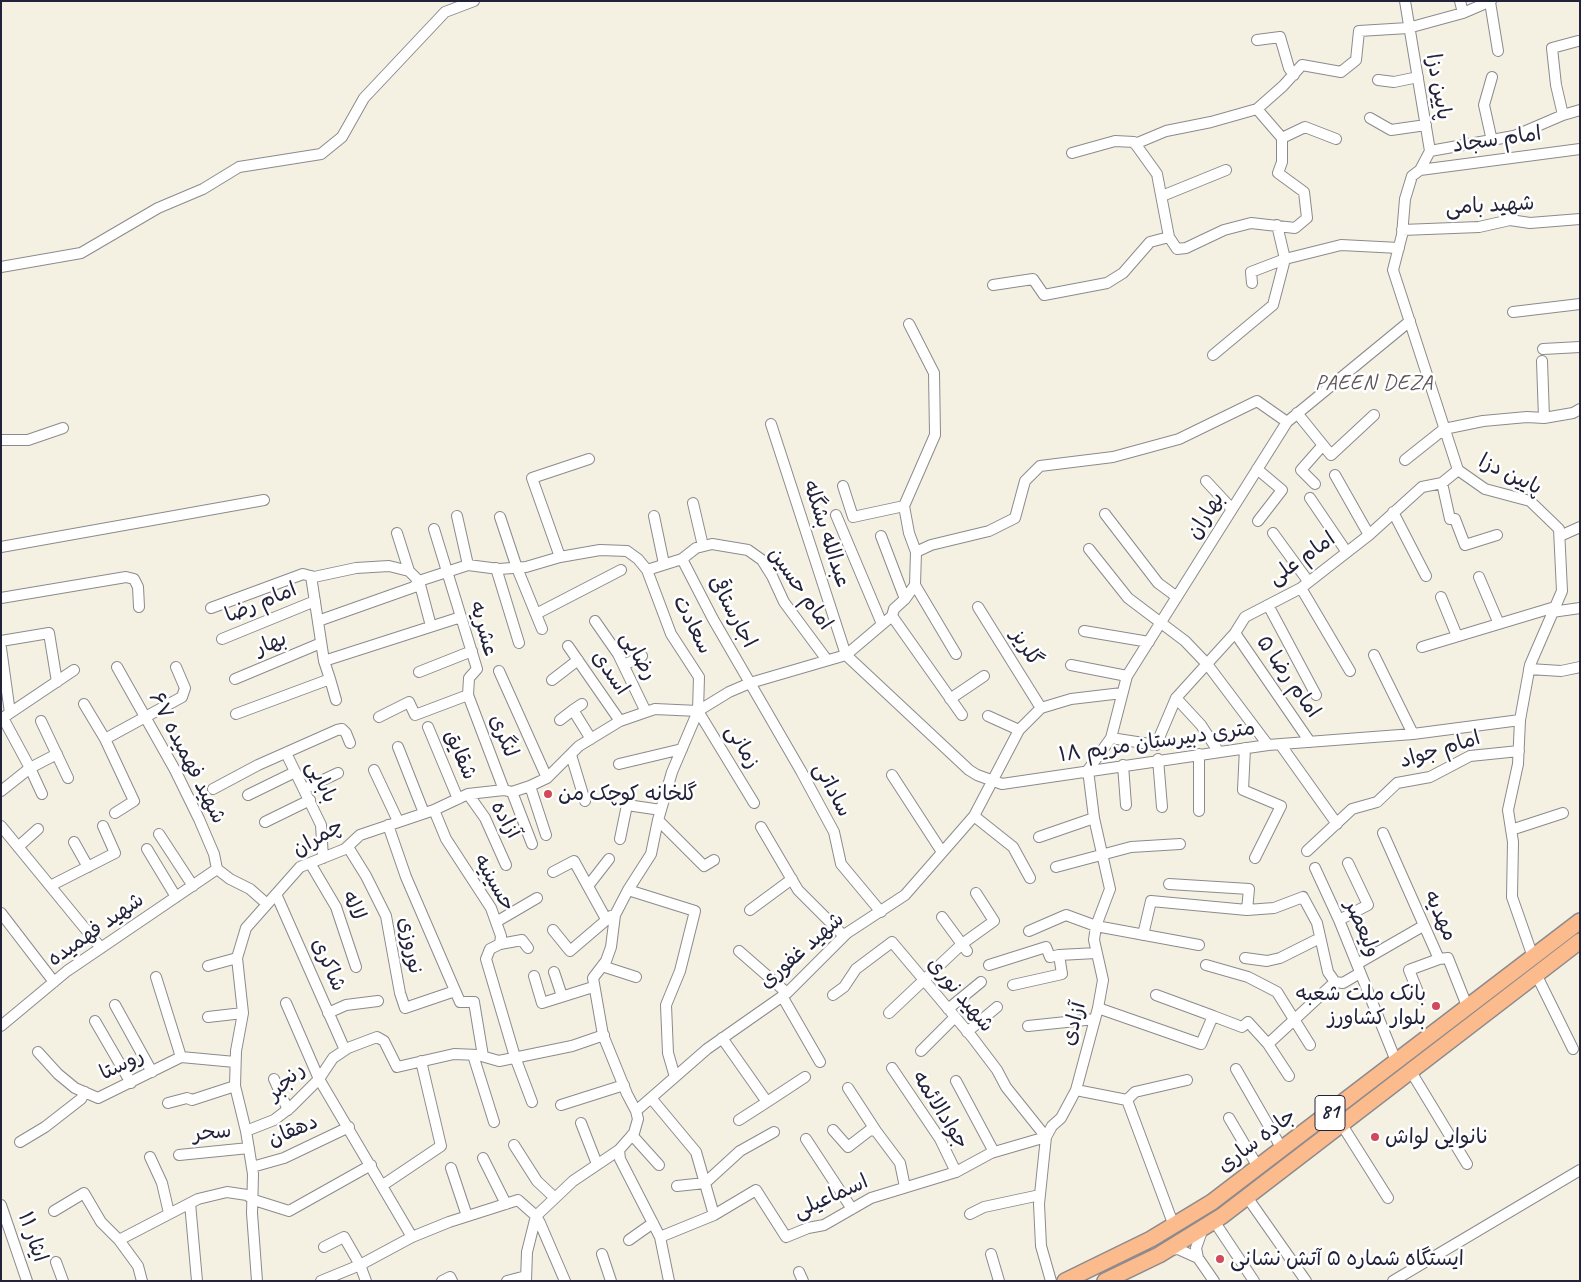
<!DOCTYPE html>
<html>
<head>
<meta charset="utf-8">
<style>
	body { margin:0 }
	#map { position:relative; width:1581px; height:1282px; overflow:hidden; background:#f5f1e2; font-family:Caveat,sans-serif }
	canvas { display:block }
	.frame { position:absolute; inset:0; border:2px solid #22223b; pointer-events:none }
</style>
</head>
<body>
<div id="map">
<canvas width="1581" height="1282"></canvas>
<div class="frame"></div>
</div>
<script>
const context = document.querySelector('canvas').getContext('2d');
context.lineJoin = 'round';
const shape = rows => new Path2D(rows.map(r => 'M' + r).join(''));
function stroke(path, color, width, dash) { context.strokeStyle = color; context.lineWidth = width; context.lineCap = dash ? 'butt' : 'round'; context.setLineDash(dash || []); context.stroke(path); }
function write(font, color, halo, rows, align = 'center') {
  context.font = font + ' Caveat,"Playpen Sans Arabic",sans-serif'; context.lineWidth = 5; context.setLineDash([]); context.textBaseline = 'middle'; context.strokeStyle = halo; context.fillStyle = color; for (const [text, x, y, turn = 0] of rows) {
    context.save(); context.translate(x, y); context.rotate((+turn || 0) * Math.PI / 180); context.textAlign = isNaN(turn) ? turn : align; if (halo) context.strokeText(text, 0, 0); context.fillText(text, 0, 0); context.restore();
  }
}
const minor = shape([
	[1405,1,1430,151,1420,170,1412,176,1405,199,1402,235,1393,270,1458,470,1485,489,1530,501,1559,529,1562,591,1530,665,1520,720,1518,764,1508,810,1513,842,1512,897,1533,957],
	[1460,1,1463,13],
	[1490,2,1498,51],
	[1257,40,1280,37,1289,68,1294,75],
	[1378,80,1394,82,1418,77],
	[1563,115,1556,85,1552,48,1578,41],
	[1370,118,1391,130,1426,125],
	[1282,138,1305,127,1336,139],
	[1492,141,1484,105,1492,77],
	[1135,144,1166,131,1211,122,1257,109,1283,86,1302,65,1341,72,1356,60,1359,31,1408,28,1463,13,1491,1],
	[1430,151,1514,136,1563,115,1580,110],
	[1072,153,1115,141,1134,142,1157,174,1169,237,1177,249,1186,248,1224,230,1251,223,1295,228,1307,218,1304,192,1278,173,1282,162,1282,138,1257,109],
	[1420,170,1580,149],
	[1162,196,1226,170],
	[1277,225,1285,259,1341,245,1399,248],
	[1402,230,1479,227,1510,220,1530,223,1580,219],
	[1,267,81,253,158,208,203,189,239,167,321,154,342,137,364,98,445,12,474,1],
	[1252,283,1251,272,1285,259],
	[993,285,1033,279,1044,295,1107,283,1123,273,1150,242,1169,237],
	[1513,312,1580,304],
	[1543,349,1580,347],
	[1213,355,1273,305,1285,259],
	[1542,361,1544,418],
	[1297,413,1331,455,1374,415],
	[771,424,846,655,969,770,977,775,1002,784,1268,745,1413,734,1520,720],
	[1,440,28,440,63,428],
	[1405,460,1444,429,1483,421,1527,417,1544,418,1573,413,1580,409],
	[1257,469,1282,490,1258,521],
	[1335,475,1369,535],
	[1206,481,1232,509],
	[1442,483,1450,519,1455,519,1465,545,1497,535],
	[1315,484,1301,470,1323,445],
	[843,486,853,517,904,506],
	[1310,498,1346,551],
	[693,503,703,546],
	[1393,512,1426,576],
	[1105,514,1158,583,1177,597],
	[836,515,882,624],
	[457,516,468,565],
	[654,516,664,564],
	[500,517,517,568,542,629],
	[434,529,477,669,469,678,468,695,504,790],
	[397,533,409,571],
	[1273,533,1308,581],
	[881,536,905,599],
	[1560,536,1580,527],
	[1,547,264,500],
	[1089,549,1128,598,1185,641,1207,664,1268,745],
	[916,552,931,545,989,531,1015,518,1025,481,1040,466,1113,457,1179,439,1257,401,1287,422],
	[560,557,532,478,589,459],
	[682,559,713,619,801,771,834,832,841,864,881,912],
	[496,568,519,643],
	[647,570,682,559,696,548,712,544,748,550,762,560,772,576,784,602,827,660],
	[1479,577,1499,624],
	[419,581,431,626],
	[915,585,956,654],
	[1301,588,1350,671],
	[1441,597,1457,636],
	[1,598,126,577,134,579,138,587,139,607],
	[1268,605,1316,695],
	[978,607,1041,708],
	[211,608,303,574,314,577,356,568,389,566,409,571,419,581,468,565,499,569,526,567,560,557,600,550,627,551,638,559,647,570,671,634,699,677,698,711],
	[1552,612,1580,608],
	[536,614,621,570],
	[892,616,962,715],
	[318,621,414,587,419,581],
	[595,621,618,654,646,712],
	[1084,631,1149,642],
	[1235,633,1310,742],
	[222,639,315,601],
	[1,641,49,633,57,682],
	[568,646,620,721],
	[1422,647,1555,607],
	[1,648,10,713],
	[1374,655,1413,734],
	[324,661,461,617],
	[624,665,642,656],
	[1071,665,1127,676],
	[117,667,175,770,199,819,214,854,217,869],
	[1529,669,1561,671,1580,667],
	[499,671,547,778],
	[419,672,472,651],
	[235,679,321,643],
	[330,679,336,700],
	[552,680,578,660],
	[1176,698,1201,725,1218,751],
	[950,699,984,676],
	[84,704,105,739,134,801,115,813],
	[573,710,582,704],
	[698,711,754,803],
	[236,714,330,679,324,661,311,576],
	[988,716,1019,730],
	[379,717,409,702,415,715,468,695],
	[1,719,74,670],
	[560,720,573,710,591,739],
	[41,721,68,778],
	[428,727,458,799],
	[1111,738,1156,745,1176,698,1235,633,1245,617,1301,588,1369,535,1422,487,1442,483,1458,470],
	[105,739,182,697,185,688,176,667],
	[1280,744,1337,824],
	[398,747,424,813],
	[1245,748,1243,790,1281,806,1255,858],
	[286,753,321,825,323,858],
	[571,755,585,801],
	[1158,759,1162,807],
	[619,764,682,749],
	[1123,765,1126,805],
	[374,770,398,821],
	[892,775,942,852],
	[530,786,546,835],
	[213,789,258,765,337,730,342,729,346,733,350,743],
	[304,789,338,773],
	[1,791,30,768,3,718],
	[512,792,532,844],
	[42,794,30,768,57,754],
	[468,794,485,818,506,865],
	[248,795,295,772],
	[434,810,446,839,491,908,501,936,500,944,490,949,486,959,515,1057,532,1102],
	[1199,811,1199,754],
	[974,816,1013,847,1030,878],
	[658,820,704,866,714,860],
	[265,822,310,800],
	[388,825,406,877,460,1002,474,1002,483,1056],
	[1,826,101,948],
	[761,827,798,890,844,936],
	[1511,830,1563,813],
	[1383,833,1439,959,1448,958,1467,1006],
	[159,834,193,886],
	[1039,837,1094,818],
	[620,839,627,805,661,810],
	[74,842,88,867],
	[18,847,38,829],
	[348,847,366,876,386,916,400,993,405,1008,455,991],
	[147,849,176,897],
	[1307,851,1352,809,1377,802,1397,783,1430,777,1470,756,1519,751],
	[310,863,336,907,356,967],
	[1056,867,1131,847,1180,844],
	[1315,868,1339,920,1396,1061],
	[217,869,230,879,250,889,267,904],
	[553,872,574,861,606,919],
	[1169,884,1249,889,1247,910],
	[50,886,115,853,103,826],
	[588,886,609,859],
	[628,890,695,911,680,971,666,1005,668,1053,675,1077],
	[276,894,345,1050],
	[750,910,792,879],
	[1,913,54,982],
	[942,917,967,951],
	[1339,920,1368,905,1348,863],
	[496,922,537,898],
	[553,930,570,951,611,916],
	[1029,931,1066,915,1096,926,1199,945],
	[1143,935,1151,901,1247,910,1274,908,1303,897,1317,923,1328,972,1335,982],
	[500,944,522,940,528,948],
	[739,951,787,993],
	[1245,958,1267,961,1280,958,1320,938],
	[1357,964,1423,926],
	[989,965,1046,947,1050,957,1059,955],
	[1206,965,1248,977,1277,992,1310,1045],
	[208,966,237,958],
	[602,966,636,977],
	[554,972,562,996],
	[1536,974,1573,1049],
	[534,976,542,1003,593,987],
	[156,977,181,1057],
	[1013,985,1062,974,1059,955,1096,953],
	[1156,995,1213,1016],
	[782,996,820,1062],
	[1420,997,1409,970,1439,959],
	[286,1003,319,1079,412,1237],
	[115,1005,152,1072],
	[1098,1008,1201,1044,1213,1016,1242,1027,1248,1022,1268,1044,1335,982,1343,983,1360,973],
	[948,1009,981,982],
	[328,1013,346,1005,378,1001],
	[889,1013,962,944,994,921,976,893],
	[208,1017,243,1013],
	[95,1021,131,1083],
	[1,1026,67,971,217,869],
	[1028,1026,1095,1019],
	[967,1032,997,1007],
	[722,1038,767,1102,805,1077],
	[1268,1044,1289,1076],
	[921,1051,955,1017],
	[38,1052,58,1074,75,1088,98,1098,181,1057,235,1062],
	[473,1055,494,1122],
	[892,1068,940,1139,956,1172],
	[1236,1069,1282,1149],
	[1410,1070,1467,1164],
	[274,1079,288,1110],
	[956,1081,994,1152],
	[848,1088,876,1131],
	[1076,1090,1127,1100,1174,1226],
	[651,1098,696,1152,714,1215],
	[1127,1100,1135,1092,1187,1080],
	[168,1103,187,1098,192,1100,235,1086],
	[561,1105,624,1085],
	[636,1111,707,1049,787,993,847,933,905,895,974,816,1019,730,1041,708,1071,699,1122,693],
	[1229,1118,1258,1167],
	[739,1120,767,1102],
	[581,1123,597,1164],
	[1342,1125,1388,1198],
	[833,1130,848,1147,870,1130,876,1131,900,1163,905,1187],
	[246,1131,274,1120,291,1107,319,1079,333,1058,348,1048,377,1037,384,1041,397,1067,454,1054,478,1055,499,1061,572,1046,604,1035],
	[632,1135,659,1165],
	[806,1139,852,1209],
	[20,1142,45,1127,81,1099,85,1092],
	[514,1145,537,1181,555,1198],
	[179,1155,249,1148],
	[150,1157,162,1183,169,1213],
	[483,1158,506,1204],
	[252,1167,284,1158,349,1127],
	[451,1168,467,1216],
	[383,1185,441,1146,421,1061],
	[677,1186,705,1183,740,1151,774,1132],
	[1247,1197,1306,1281],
	[190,1203,197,1281],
	[1,1205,27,1281],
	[54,1211,84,1193,101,1222,119,1240,138,1266,142,1281],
	[970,1214,984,1207,1040,1195],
	[1214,1221,1254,1281],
	[660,1237,714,1215,756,1190,786,1237,808,1228,824,1225,871,1198,956,1172,991,1153,1046,1137,1006,1087,997,1070,972,1037,892,942,856,969,844,987,833,995],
	[119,1240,198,1199,227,1192,247,1195,254,1200,289,1211,371,1165],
	[629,1240,653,1223],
	[1169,1250,1178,1249,1198,1258,1214,1281],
	[602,1254,611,1281],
	[991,1254,999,1281],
	[1198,1258,1196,1248,1203,1228],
	[56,1262,63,1281],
	[799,1272,803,1281],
	[257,1281,252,1213,253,1174,246,1131,235,1086,236,1051,243,1013,237,958,246,928,300,867,345,849,360,835,434,810,468,794,504,790,512,792,530,786,547,778,579,746,620,721,646,712,655,709,698,711],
	[321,1281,360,1265,344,1237,324,1247],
	[366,1281,360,1265,412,1237,449,1222,518,1200,536,1216,540,1223,565,1281],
	[442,1281,450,1277,452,1281],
	[507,1281,526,1276],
	[526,1281,527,1252,536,1216,573,1181,619,1150],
	[669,1281,660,1237,620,1159,619,1150,634,1133,638,1119,636,1111,627,1094,603,1035,593,978,606,961,611,947,615,915,628,890,651,854,658,820,672,772,698,711,729,692,750,683,846,655,892,616,894,609,905,599,915,585,916,552,909,533,904,506,935,435,934,373,909,324],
	[1051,1281,1041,1246,1039,1204,1046,1137,1052,1126,1061,1118,1076,1090,1098,1008,1103,980,1094,940,1096,926,1110,889,1094,818,1088,770,1111,738,1127,676,1287,422,1410,321],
	[1393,1281,1580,1170]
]);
const highway = shape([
	[1065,1281,1151,1239,1212,1202,1580,921],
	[1105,1281,1159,1255,1222,1216,1580,941]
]);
stroke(minor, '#8c8a8e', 12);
stroke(highway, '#8c8a8e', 18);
stroke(minor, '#fff', 10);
stroke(highway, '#fbbb8c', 15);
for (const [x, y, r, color] of [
	[548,794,5,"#d1495b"],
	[1436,1006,5,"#d1495b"],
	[1375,1137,5,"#d1495b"],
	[1220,1259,5,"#d1495b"]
]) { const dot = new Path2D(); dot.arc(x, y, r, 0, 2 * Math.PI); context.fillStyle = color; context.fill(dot); stroke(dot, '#fff', 2); }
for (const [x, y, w] of [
	[1330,1113,30]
]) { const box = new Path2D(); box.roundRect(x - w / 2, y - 17.5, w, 35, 4); context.fillStyle = '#fff'; context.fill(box); stroke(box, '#22223b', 1); }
write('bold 20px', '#22223b', null, [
	["81",1330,1113]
]);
write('21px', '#22223b', '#fff', [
	["پایین دزا",1438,87,80],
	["امام سجاد",1497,140,-8],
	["شهید بامی",1490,206,-3],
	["پایین دزا",1510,475,26],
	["بهاران",1206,516,-58],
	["عبدالله بشگله",826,534,72],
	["امام علی",1302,559,-35],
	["امام حسین",800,589,55],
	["امام رضا",261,603,-22],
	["اجارستاقی",732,612,62],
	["سعادت",692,625,63],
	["عشریه",483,629,74],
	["بهار",271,644,-22],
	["گلریز",1026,648,58],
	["رضایی",638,656,60],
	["اسدی",610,673,55],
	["امام رضا ۵",1288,677,55],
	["لنگری",503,736,68],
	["۱۸ متری دبیرستان مریم",1157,742,-8],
	["زمانی",742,747,59],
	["امام جواد",1440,750,-17],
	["شقایق",460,755,67],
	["شهید فهمیده ۶۷",187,758,63],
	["بابایی",321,782,64],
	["ساداتی",832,790,62],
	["آزاده",505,820,61],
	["چمران",318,838,-30],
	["حسینیه",494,883,60],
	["لاله",353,906,67],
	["مهدیه",1440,916,66],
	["ولیعصر",1362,929,67],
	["شهید فهمیده",96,930,-35],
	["نوروزی",410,946,79],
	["شهید غفوری",802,951,-41],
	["شاکری",328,965,66],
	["شهید نوری",960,995,50],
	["آزادی",1074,1024,-75],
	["روستا",122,1065,-26],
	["رنجبر",286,1082,-44],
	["جوادالائمه",940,1110,58],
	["دهقان",293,1131,-23],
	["سحر",212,1133,-6],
	["جاده ساری",1257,1141,-37],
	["اسماعیلی",831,1197,-24],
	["ایثار ۱۱",32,1237,71]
]);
write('21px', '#22223b', '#fff', [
	["گلخانه کوچک من",558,794],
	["بانک ملت شعبه",1426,994,"right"],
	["بلوار کشاورز",1426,1018,"right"],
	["نانوایی لواش",1385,1137],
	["ایستگاه شماره ۵ آتش نشانی",1230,1259]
], 'left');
context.letterSpacing = '1px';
write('22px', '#5f5558', '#fff', [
	["PAEEN DEZA",1374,383]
]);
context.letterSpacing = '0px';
</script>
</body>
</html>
